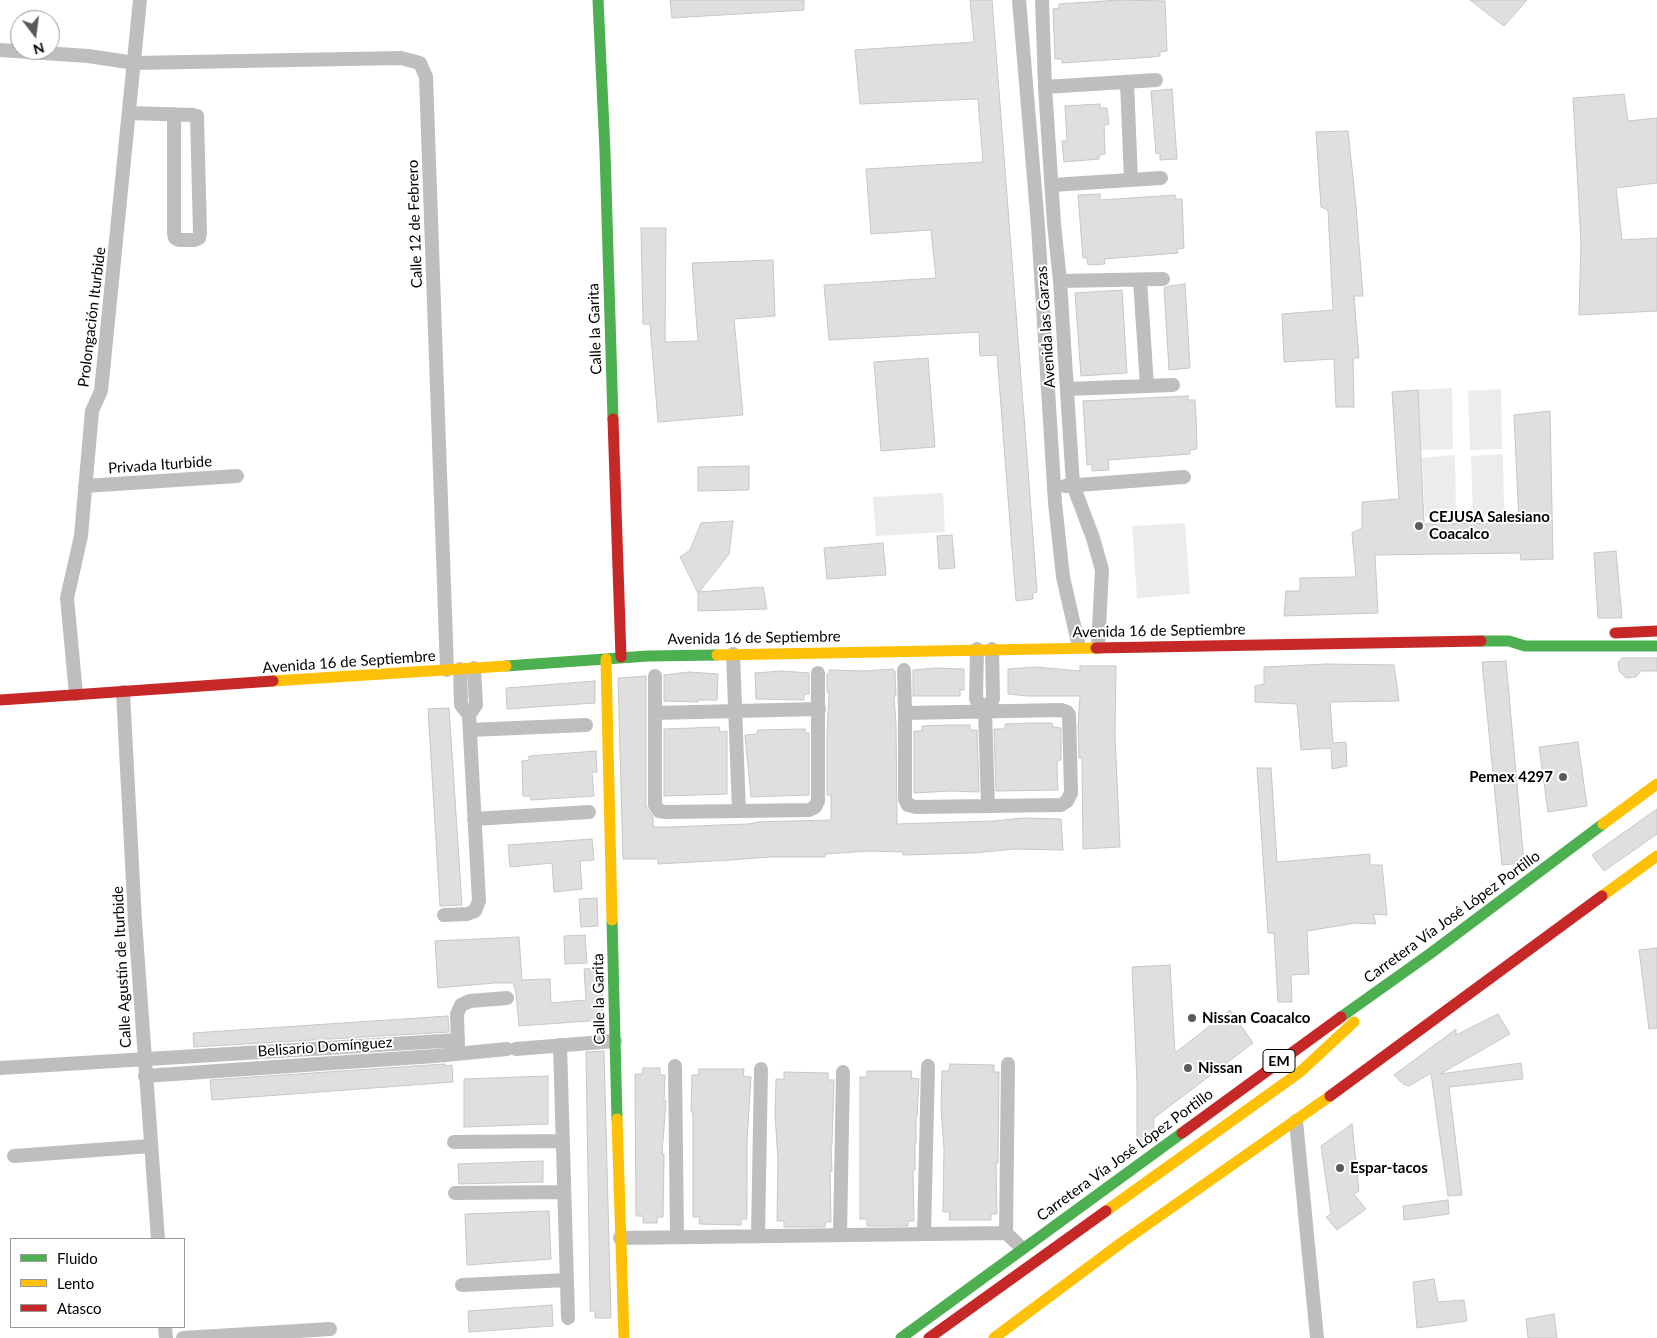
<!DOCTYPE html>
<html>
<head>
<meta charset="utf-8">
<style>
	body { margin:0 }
	#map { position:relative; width:1657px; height:1338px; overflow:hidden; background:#fff; font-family:Lato,sans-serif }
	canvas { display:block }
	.legend { position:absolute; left:10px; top:1238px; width:175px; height:90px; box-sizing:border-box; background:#fff; border:1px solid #999; margin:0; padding:6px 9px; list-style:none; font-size:15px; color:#000 }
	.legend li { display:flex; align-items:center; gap:10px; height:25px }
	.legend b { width:25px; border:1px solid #999 }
	.north { position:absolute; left:10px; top:10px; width:50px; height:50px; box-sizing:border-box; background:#fff; border:1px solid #999; border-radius:50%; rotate:165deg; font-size:14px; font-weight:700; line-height:20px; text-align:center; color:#000 }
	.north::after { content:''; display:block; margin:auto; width:18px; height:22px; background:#595959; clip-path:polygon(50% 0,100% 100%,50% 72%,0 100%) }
</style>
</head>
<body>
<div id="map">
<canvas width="1657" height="1338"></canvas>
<ul class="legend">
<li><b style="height:6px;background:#4caf50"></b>Fluido</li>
<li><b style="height:6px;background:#ffc107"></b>Lento</li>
<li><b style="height:6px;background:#c62828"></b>Atasco</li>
</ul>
<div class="north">N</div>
</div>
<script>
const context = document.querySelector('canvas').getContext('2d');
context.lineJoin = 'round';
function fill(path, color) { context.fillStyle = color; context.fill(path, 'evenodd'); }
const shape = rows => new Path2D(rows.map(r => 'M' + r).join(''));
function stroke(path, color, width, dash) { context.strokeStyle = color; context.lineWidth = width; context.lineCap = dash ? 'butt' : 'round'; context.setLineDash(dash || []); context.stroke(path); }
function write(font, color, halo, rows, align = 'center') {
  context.font = font + ' Lato,sans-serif'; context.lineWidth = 4; context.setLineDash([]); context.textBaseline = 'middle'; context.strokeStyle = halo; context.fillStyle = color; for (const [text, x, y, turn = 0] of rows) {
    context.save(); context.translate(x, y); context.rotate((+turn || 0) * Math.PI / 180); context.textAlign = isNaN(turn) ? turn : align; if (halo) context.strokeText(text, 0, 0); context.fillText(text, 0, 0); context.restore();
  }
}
fill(shape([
	[1452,388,1453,449,1421,450,1418,390],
	[1501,389,1502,449,1470,450,1468,391],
	[1503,454,1504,515,1473,515,1471,456],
	[1455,455,1456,516,1425,517,1422,458],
	[943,493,945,532,876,536,873,497],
	[1185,523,1190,594,1137,598,1132,526]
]), '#ececec');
const building = shape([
	[670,0,804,0,804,10,672,18,670,0],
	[970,0,992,0,1029,482,1037,592,1033,593,1033,599,1016,601,997,355,980,356,979,332,829,340,824,285,936,278,931,230,871,234,866,169,983,162,978,99,860,104,855,50,974,42,970,0],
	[1119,0,1165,1,1167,51,1160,52,1160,56,1153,57,1062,63,1062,59,1055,59,1053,9,1059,8,1059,4,1119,0],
	[1470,0,1527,0,1504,26,1470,0],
	[1172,89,1177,159,1160,160,1160,153,1156,154,1151,91,1172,89],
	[1624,94,1628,121,1657,118,1657,183,1616,188,1622,240,1657,238,1657,311,1579,315,1581,243,1573,98,1624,94],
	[1100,104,1100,108,1107,108,1109,124,1104,125,1105,154,1099,155,1099,159,1064,162,1062,141,1067,141,1065,106,1100,104],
	[1348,131,1356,206,1363,296,1354,296,1359,358,1353,358,1354,407,1336,407,1334,359,1284,362,1282,314,1333,310,1328,210,1321,207,1316,132,1348,131],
	[1100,194,1100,200,1175,195,1175,199,1182,199,1184,248,1177,249,1178,253,1104,259,1105,264,1088,265,1087,258,1083,258,1078,195,1100,194],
	[641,228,666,228,665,342,698,341,692,263,773,260,775,316,734,319,743,415,658,422,650,324,643,324,641,228],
	[1185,284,1190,368,1169,370,1164,288,1169,286,1185,284],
	[1122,290,1127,373,1081,376,1075,293,1122,290],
	[928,358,935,447,881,451,874,362,928,358],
	[1418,390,1424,524,1519,523,1514,415,1550,411,1553,559,1521,560,1520,553,1375,555,1378,613,1284,616,1286,591,1300,591,1300,578,1356,577,1352,533,1362,528,1362,502,1399,499,1392,392,1418,390],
	[1188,396,1188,400,1195,400,1196,416,1197,449,1190,450,1190,454,1108,460,1109,470,1092,471,1092,464,1087,465,1083,401,1188,396],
	[749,466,749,490,698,491,698,467,749,466],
	[733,521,729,554,699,592,763,587,767,609,698,611,698,593,680,557,690,550,701,523,733,521],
	[952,535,955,568,939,569,937,536,952,535],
	[883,543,886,575,827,579,824,548,883,543],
	[1616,551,1622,618,1598,618,1594,553,1616,551],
	[1622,658,1657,658,1657,671,1641,671,1636,677,1626,678,1619,671,1618,662,1622,658],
	[1506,661,1524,863,1502,865,1482,662,1506,661],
	[1327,664,1394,665,1399,701,1330,702,1333,743,1346,742,1347,766,1332,769,1331,748,1301,750,1297,704,1255,702,1255,686,1264,684,1264,667,1327,664],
	[1080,666,1116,666,1115,735,1120,847,1083,849,1082,758,1079,758,1078,728,1080,696,1027,696,1008,694,1008,669,1036,667,1080,671,1080,666],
	[936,668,964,669,964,690,960,690,960,696,913,696,913,670,936,668],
	[893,669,893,671,895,671,896,696,894,696,896,724,897,824,993,821,1024,818,1061,819,1063,850,1015,849,973,853,903,855,903,852,869,851,825,854,825,857,771,857,730,860,658,864,658,859,623,859,618,678,646,676,646,806,653,817,653,827,669,827,747,824,756,823,756,822,831,820,831,795,827,795,827,733,829,696,829,692,827,692,827,674,829,674,829,670,865,671,893,669],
	[782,671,809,673,809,694,804,694,804,700,756,699,755,673,782,671],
	[689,672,718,674,717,700,698,700,698,702,664,701,664,675,689,672],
	[595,681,595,703,507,709,506,688,595,681],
	[449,708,462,905,440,906,428,709,449,708],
	[1032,723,1052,723,1053,727,1061,728,1061,760,1058,760,1057,766,1058,790,996,791,994,729,1005,729,1005,724,1032,723],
	[949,725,970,725,970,730,977,730,979,792,951,791,914,793,914,731,922,731,922,726,949,725],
	[719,727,720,732,727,731,727,794,664,796,664,729,719,727],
	[805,729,805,733,809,733,809,795,751,797,745,735,757,734,758,730,805,729],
	[1578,742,1587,806,1548,812,1539,747,1578,742],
	[596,751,597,772,592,772,594,796,531,800,530,796,523,796,522,761,529,760,529,756,596,751],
	[1257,768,1271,768,1277,862,1370,854,1370,865,1382,865,1387,915,1373,914,1376,924,1355,923,1307,931,1309,974,1291,975,1292,1002,1278,1002,1274,933,1268,933,1257,768],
	[1657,809,1657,834,1604,871,1592,855,1657,809],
	[592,839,594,860,580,861,582,889,554,892,552,863,510,867,508,845,592,839],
	[597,898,598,926,581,927,579,899,597,898],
	[585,935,587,963,565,964,564,936,585,935],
	[519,937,522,980,550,979,551,1003,586,1000,584,969,602,968,603,1020,519,1026,516,993,513,983,494,983,438,988,435,941,519,937],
	[1657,948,1657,1028,1649,1029,1639,950,1657,948],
	[1170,965,1175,1053,1230,1010,1253,1043,1154,1118,1153,1138,1143,1145,1137,1142,1137,1082,1132,967,1170,965],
	[1498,1014,1510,1034,1440,1074,1521,1063,1523,1079,1449,1087,1462,1195,1448,1196,1431,1073,1409,1086,1403,1084,1394,1075,1456,1029,1456,1035,1498,1014],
	[448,1016,449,1032,194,1047,193,1033,448,1016],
	[604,1051,611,1318,595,1318,595,1311,590,1311,590,1298,586,1052,604,1051],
	[445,1064,445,1066,452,1065,453,1082,212,1100,210,1080,445,1064],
	[950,1064,994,1065,994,1072,999,1072,998,1163,996,1163,997,1214,991,1214,991,1220,949,1220,950,1212,943,1212,944,1150,941,1107,942,1071,949,1071,950,1064],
	[643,1068,660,1068,660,1075,665,1075,664,1101,666,1101,662,1154,664,1154,663,1217,657,1217,657,1223,643,1223,643,1216,636,1216,635,1074,642,1074,643,1068],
	[699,1069,744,1069,743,1076,751,1077,747,1141,747,1219,741,1219,741,1225,699,1224,700,1217,693,1217,693,1112,691,1112,692,1075,699,1075,699,1069],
	[867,1071,912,1071,911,1078,919,1079,917,1117,916,1117,916,1143,915,1143,915,1170,913,1170,914,1221,908,1221,908,1226,867,1226,867,1219,860,1219,860,1077,867,1077,867,1071],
	[784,1072,828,1073,828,1080,834,1080,832,1145,831,1145,832,1171,830,1171,831,1222,825,1222,825,1227,784,1227,784,1221,777,1221,778,1159,775,1115,776,1079,784,1079,784,1072],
	[548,1076,548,1124,464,1127,464,1079,548,1076],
	[1352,1124,1359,1191,1354,1194,1366,1209,1337,1230,1326,1217,1331,1214,1321,1146,1352,1124],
	[543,1161,543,1182,459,1184,458,1164,543,1161],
	[1448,1200,1449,1214,1404,1220,1403,1206,1448,1200],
	[549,1211,551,1259,467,1265,465,1214,549,1211],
	[1434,1279,1438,1302,1464,1300,1467,1321,1417,1328,1413,1282,1434,1279],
	[552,1305,553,1326,469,1332,468,1311,552,1305],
	[1554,1314,1557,1338,1528,1338,1526,1319,1554,1314]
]);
fill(building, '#dfdfdf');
stroke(building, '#c7c7c7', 1);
stroke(shape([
	[1019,0,1038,226,1055,503,1063,577,1079,647],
	[1042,0,1045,87,1054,224,1060,281,1073,485,1093,538,1102,570,1098,647],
	[0,50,88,56,135,63,401,58,420,63,426,77,447,670],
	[1127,82,1131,180],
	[1045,87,1156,80],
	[130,113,193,115,197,116,200,233,199,238,194,240,179,240,175,238,174,233,174,114],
	[1052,185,1161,178],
	[1140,280,1147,386],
	[1060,281,1163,279],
	[1067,389,1173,385],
	[85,486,237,476],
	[1065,486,1184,477],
	[977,649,976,699,985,711,988,806],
	[733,654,739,811],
	[904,670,905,713,905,799,908,805,916,807,1061,805,1067,801,1071,793,1069,715,1067,712,1061,710,905,713],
	[655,676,655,805,659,811,666,812,739,811,809,810,815,807,818,801,818,673],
	[123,692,135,921,158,1239],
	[76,694,67,598,81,536,92,411,101,391,140,0],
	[985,711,993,699,992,649],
	[655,713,819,709],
	[469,715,476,705,474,668],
	[470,730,586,725],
	[474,819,589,812],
	[444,915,467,914,475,911,479,901,469,715,461,705,460,669],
	[560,1045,568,1318],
	[458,1049,457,1014,461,1005,470,1001,507,998],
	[516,1049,615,1041],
	[1008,1064,1006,1233,1022,1248],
	[675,1066,677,1237],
	[0,1068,458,1040],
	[145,1076,435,1056,507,1049],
	[1296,1121,1317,1338],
	[454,1142,563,1141],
	[14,1156,150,1146],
	[455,1193,564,1192],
	[924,1234,928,1066],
	[840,1235,843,1072],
	[758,1236,761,1069],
	[620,1238,1006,1233],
	[462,1285,567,1280],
	[165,1327,166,1338],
	[183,1338,330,1329]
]), '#bebebe', 14);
stroke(shape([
	[598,0,605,151,613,419],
	[1481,641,1509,641,1525,646,1657,646],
	[506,666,648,656,717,655],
	[612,920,617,1119],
	[1341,1017,1431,953,1603,824],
	[901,1338,1182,1133]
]), '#4caf50', 11);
stroke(shape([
	[717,655,1096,648],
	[606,659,612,920],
	[273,681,506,666],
	[1603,824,1657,784],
	[1602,896,1657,856],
	[617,1119,624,1338],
	[1106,1211,1300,1072,1354,1022],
	[994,1338,1121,1243,1330,1096]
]), '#ffc107', 11);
stroke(shape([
	[613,419,621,657],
	[1615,633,1657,631],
	[1096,648,1481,641],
	[0,700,273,681],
	[1330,1096,1602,896],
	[1182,1133,1341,1017],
	[929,1338,1106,1211]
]), '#c62828', 11);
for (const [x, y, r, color] of [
	[1419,526,5,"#595959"],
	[1563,777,5,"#595959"],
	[1192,1018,5,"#595959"],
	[1188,1068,5,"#595959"],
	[1340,1168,5,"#595959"]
]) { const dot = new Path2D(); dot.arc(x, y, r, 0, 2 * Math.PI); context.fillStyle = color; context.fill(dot); stroke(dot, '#fff', 2); }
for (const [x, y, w] of [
	[1279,1061,32]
]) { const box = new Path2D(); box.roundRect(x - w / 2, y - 11.5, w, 23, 4); context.fillStyle = '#fff'; context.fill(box); stroke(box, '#000', 1); }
write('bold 14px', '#000', null, [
	["EM",1279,1061]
]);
write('15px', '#000', '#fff', [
	["Calle 12 de Febrero",415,224,-92],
	["Prolongación Iturbide",92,317,-83],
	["Avenida las Garzas",1046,327,-94],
	["Calle la Garita",595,329,-92],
	["Privada Iturbide",160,465,-4],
	["Avenida 16 de Septiembre",1159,631,-1],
	["Avenida 16 de Septiembre",754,638,-1],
	["Avenida 16 de Septiembre",349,662,-4],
	["Carretera Vía José López Portillo",1452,917,-36],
	["Calle Agustín de Iturbide",122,967,-93],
	["Calle la Garita",599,999,-91],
	["Belisario Domínguez",325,1047,-4],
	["Carretera Vía José López Portillo",1125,1155,-36]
]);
write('bold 15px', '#000', '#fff', [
	["CEJUSA Salesiano",1429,517],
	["Coacalco",1429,534],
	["Pemex 4297",1553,777,"right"],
	["Nissan Coacalco",1202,1018],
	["Nissan",1198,1068],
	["Espar-tacos",1350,1168]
], 'left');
</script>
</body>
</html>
